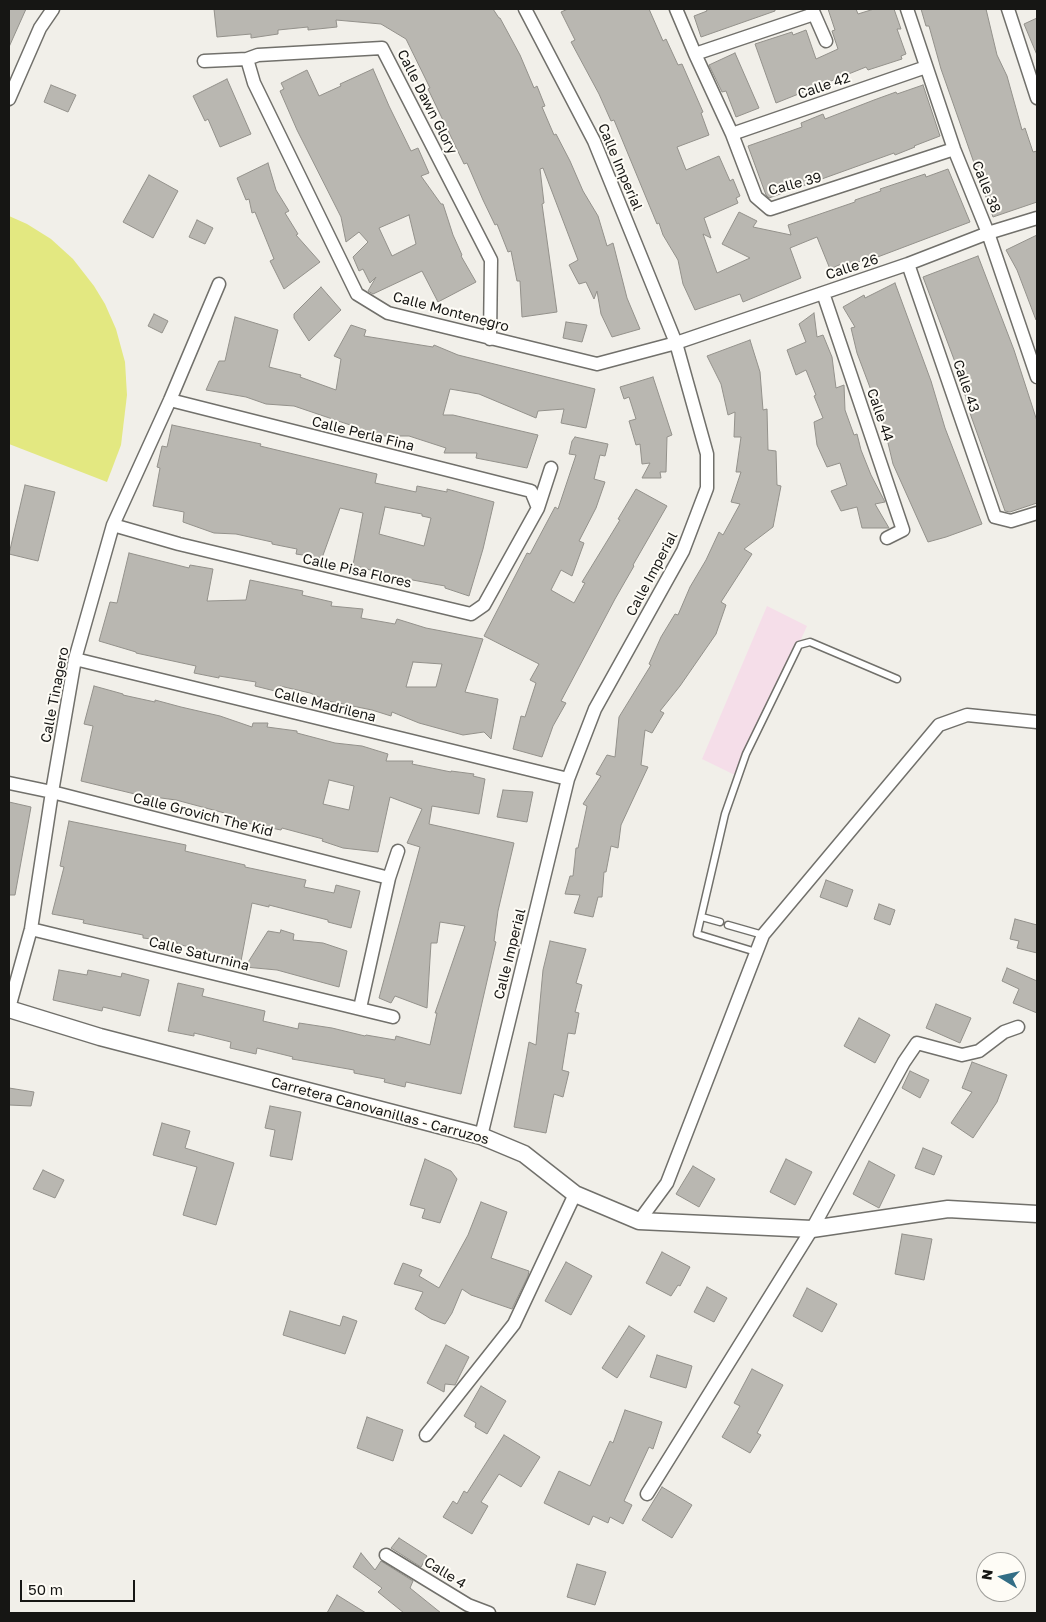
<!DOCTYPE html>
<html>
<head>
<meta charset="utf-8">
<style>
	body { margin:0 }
	#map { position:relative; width:1046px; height:1622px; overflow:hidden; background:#f1efe9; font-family:"Golos Text",sans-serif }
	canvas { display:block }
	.frame { position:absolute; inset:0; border:10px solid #161614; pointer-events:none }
	.north { position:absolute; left:976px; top:1552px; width:50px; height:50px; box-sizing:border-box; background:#fefcf6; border:1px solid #a1a09c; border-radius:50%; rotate:279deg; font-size:14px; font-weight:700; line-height:20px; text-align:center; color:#161614 }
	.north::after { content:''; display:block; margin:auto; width:18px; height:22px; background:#336e86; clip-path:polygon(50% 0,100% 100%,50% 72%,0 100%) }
	.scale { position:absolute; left:20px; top:1580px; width:115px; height:22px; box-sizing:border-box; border:2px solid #161614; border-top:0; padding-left:6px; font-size:15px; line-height:18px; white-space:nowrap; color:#161614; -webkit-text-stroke:4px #fefcf6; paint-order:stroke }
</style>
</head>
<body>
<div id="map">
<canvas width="1046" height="1622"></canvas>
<div class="frame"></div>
<div class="north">N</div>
<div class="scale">50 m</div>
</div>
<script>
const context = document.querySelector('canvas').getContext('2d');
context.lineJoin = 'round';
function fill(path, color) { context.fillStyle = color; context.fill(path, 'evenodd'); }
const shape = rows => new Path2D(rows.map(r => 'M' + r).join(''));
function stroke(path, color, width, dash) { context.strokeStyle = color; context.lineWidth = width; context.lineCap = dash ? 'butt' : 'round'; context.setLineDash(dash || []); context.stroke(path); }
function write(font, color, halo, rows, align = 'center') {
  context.font = font + ' "Golos Text",sans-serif'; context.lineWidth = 4; context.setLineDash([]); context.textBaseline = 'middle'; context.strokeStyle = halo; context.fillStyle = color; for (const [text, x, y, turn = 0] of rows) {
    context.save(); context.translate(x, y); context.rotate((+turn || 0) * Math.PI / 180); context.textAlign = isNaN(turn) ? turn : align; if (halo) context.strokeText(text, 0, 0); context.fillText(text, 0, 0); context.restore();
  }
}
fill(shape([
	[767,606,807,626,739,777,702,759]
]), '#f5dee9');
fill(shape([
	[9,216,27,224,51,239,73,259,94,286,105,304,116,329,125,362,127,395,121,445,107,482,9,444]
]), '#e3e881');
const building = shape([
	[9,9,26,9,9,47,9,9],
	[214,9,493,9,499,18,500,18,520,55,534,88,537,86,545,106,542,107,554,135,556,134,570,161,583,191,598,216,607,246,613,243,627,298,640,329,612,337,601,314,597,291,594,299,586,282,579,284,569,265,578,260,543,168,540,169,544,203,542,204,557,312,522,317,520,281,517,281,511,251,508,252,497,224,495,225,483,200,467,163,464,164,428,89,430,88,406,39,381,24,336,20,337,27,308,30,308,27,278,30,278,34,251,38,251,34,217,37,214,9],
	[568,9,649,9,663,41,666,39,678,65,682,64,703,112,701,113,709,135,677,147,686,170,719,156,730,181,733,179,740,196,736,198,738,203,704,218,711,238,703,234,717,273,750,258,722,244,739,212,757,221,753,227,791,235,788,225,855,202,855,200,881,191,880,189,925,174,926,177,948,169,970,222,875,258,875,256,850,265,848,261,830,269,817,237,790,248,801,278,743,302,740,294,695,310,683,284,678,260,663,235,659,223,657,224,614,120,611,121,599,94,571,42,575,40,561,12,568,9],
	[706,9,775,9,775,11,701,37,694,16,707,11,706,9],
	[828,9,856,9,858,14,874,9,894,9,901,29,897,29,906,54,901,56,902,59,868,70,866,67,776,103,755,44,792,32,793,35,806,30,816,59,838,49,832,31,835,30,828,9],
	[921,9,986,9,997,55,1007,76,1022,130,1025,128,1033,152,1037,151,1037,202,993,217,941,69,929,26,926,26,921,9],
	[1037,18,1037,55,1024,24,1037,18],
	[735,53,759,108,736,117,726,91,722,92,709,65,735,53],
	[373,69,389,106,411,151,418,148,429,173,421,176,441,204,443,204,453,235,462,255,461,256,476,282,438,302,422,271,373,294,368,291,376,277,370,283,363,269,359,271,353,257,368,242,359,232,346,242,341,217,297,130,280,91,284,89,281,83,307,70,319,96,341,86,340,84,373,69],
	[409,215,416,244,392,256,379,228,409,215],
	[227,79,251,134,220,147,208,119,205,121,193,96,227,79],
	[51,85,76,95,68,112,44,102,51,85],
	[923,85,940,136,914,146,915,147,895,155,894,153,769,198,766,195,748,146,802,127,801,123,823,114,825,119,874,100,896,92,897,94,923,85],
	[268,163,276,190,289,211,285,213,298,234,296,235,320,262,284,289,270,261,274,259,255,212,252,213,249,199,246,200,237,178,268,163],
	[149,175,178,191,153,238,123,222,149,175],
	[197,220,213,228,205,244,189,237,197,220],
	[1037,235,1037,320,1036,320,1017,270,1006,250,1037,235],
	[978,256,1014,350,1037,421,1037,503,1010,512,1005,511,971,416,958,370,923,277,978,256],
	[895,283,931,381,945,428,982,524,946,537,928,542,893,464,883,422,857,353,851,328,855,327,843,307,864,295,865,298,895,283],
	[321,287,341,310,309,341,294,318,294,314,321,287],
	[814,313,817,337,823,335,832,357,836,388,844,385,845,410,854,435,857,434,861,450,871,475,885,502,875,504,889,528,862,528,857,507,841,511,831,491,847,485,840,463,827,467,817,445,814,422,823,418,814,396,816,395,806,370,796,375,787,350,806,342,799,324,814,313],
	[154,314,168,321,162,333,148,326,154,314],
	[235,317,278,330,269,367,301,375,300,377,336,390,341,359,334,356,351,325,366,330,364,336,433,347,434,345,458,355,595,389,586,428,561,423,564,409,538,411,536,418,479,394,450,389,443,415,453,415,538,435,527,468,476,458,477,453,444,453,446,448,409,436,377,436,358,431,359,428,294,406,266,404,246,397,206,390,219,361,225,361,235,317],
	[566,322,587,325,582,342,563,338,566,322],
	[750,340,760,372,763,410,767,409,768,450,776,451,777,485,781,486,773,527,744,549,752,554,721,602,726,605,716,634,680,686,660,711,664,713,652,733,645,730,641,765,648,767,621,825,618,848,611,846,606,872,604,872,602,897,598,897,593,917,574,913,580,895,565,894,570,876,573,876,576,848,578,848,587,806,583,804,601,776,596,774,607,755,615,757,619,717,651,665,649,664,661,637,675,614,678,615,690,587,706,560,719,532,723,535,740,504,731,502,741,472,736,472,741,437,734,437,735,412,728,415,721,384,707,356,750,340],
	[653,377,672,435,667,437,666,472,660,472,661,478,642,478,650,463,642,464,640,444,636,445,629,421,636,419,629,397,624,399,620,387,653,377],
	[172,425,261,444,260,446,377,474,375,483,398,488,416,492,417,486,447,492,447,489,494,502,483,549,469,596,445,588,445,586,391,576,353,565,363,513,340,508,322,558,296,554,297,549,272,544,272,542,236,534,214,533,183,522,184,512,153,506,160,468,157,467,162,446,167,447,172,425],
	[385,507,422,514,422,516,431,518,424,546,379,534,385,507],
	[575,437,608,444,605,456,600,455,594,479,605,482,596,508,579,541,584,543,572,576,561,570,551,590,574,603,585,583,582,582,620,520,618,519,636,489,667,506,633,565,634,566,615,599,561,701,566,703,553,726,542,757,513,749,521,716,525,717,536,683,530,680,539,664,484,636,527,553,530,554,555,507,558,509,576,455,569,454,572,441,575,437],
	[25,485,55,492,38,561,9,554,25,485],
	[129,553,189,568,190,565,213,569,207,601,246,600,250,580,303,591,302,595,332,602,331,606,363,609,361,618,395,624,397,619,426,628,483,639,465,692,498,699,491,739,484,732,463,735,419,723,392,712,391,716,372,710,328,701,310,693,280,686,279,692,255,686,256,682,219,676,219,678,194,673,196,666,136,653,136,652,99,641,110,602,117,603,129,553],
	[413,662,442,664,436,687,406,687,413,662],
	[94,686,123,694,123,695,155,702,155,700,181,707,220,716,252,727,253,723,268,723,267,727,297,731,297,733,335,743,362,746,388,754,386,761,413,761,412,764,451,772,451,771,474,774,473,776,485,779,479,814,432,806,429,824,514,843,498,911,494,941,496,942,461,1094,406,1082,405,1087,384,1082,385,1079,354,1073,354,1070,292,1059,293,1057,257,1048,256,1054,230,1048,231,1042,194,1033,194,1036,168,1031,178,983,204,989,202,996,265,1011,263,1021,298,1029,299,1023,332,1028,365,1036,366,1035,395,1040,396,1036,430,1045,437,1013,435,1013,465,926,440,922,437,943,431,943,427,1008,395,996,391,1003,379,998,420,847,407,843,422,809,390,797,378,852,343,848,322,841,323,839,282,828,281,830,232,820,232,815,176,800,139,795,81,781,93,726,84,724,94,686],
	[329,780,354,786,349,810,323,804,329,780],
	[503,790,533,792,527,822,497,817,503,790],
	[9,802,31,807,15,895,9,895,9,802],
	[69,821,186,845,185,851,245,865,245,867,306,880,304,887,334,893,336,885,360,891,351,928,328,922,328,920,269,905,269,907,252,903,241,961,197,951,198,949,177,944,177,942,143,938,143,935,83,923,84,920,52,914,64,867,60,866,69,821],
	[826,880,853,890,847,907,820,897,826,880],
	[879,904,895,910,890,925,874,919,879,904],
	[1015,919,1037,925,1037,953,1017,948,1019,941,1010,939,1015,919],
	[281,930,294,934,293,940,323,943,347,951,339,987,277,970,245,967,268,931,280,933,281,930],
	[550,941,586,949,576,983,582,985,575,1012,579,1013,575,1034,568,1033,562,1070,569,1072,563,1097,554,1094,546,1133,514,1127,529,1042,536,1045,543,970,550,941],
	[1007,968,1037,981,1037,1013,1013,1003,1019,989,1002,981,1007,968],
	[59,970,87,975,88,970,121,977,122,973,149,980,140,1016,103,1007,102,1011,53,1000,59,970],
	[936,1004,971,1018,960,1043,926,1028,936,1004],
	[859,1018,890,1035,875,1063,844,1046,859,1018],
	[972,1062,1007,1075,997,1102,973,1138,951,1123,972,1092,962,1088,972,1062],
	[910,1071,929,1080,920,1098,902,1088,910,1071],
	[9,1088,34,1092,31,1106,9,1105,9,1088],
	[270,1106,301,1112,292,1160,270,1156,275,1130,265,1128,270,1106],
	[162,1123,190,1131,185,1148,234,1163,216,1225,183,1215,197,1167,153,1155,162,1123],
	[923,1148,942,1156,934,1175,915,1168,923,1148],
	[425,1159,451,1171,457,1179,440,1223,422,1218,425,1209,410,1205,425,1159],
	[786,1159,812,1172,795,1205,770,1192,786,1159],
	[869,1161,895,1175,879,1208,853,1194,869,1161],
	[693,1166,715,1179,699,1207,676,1194,693,1166],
	[43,1170,64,1180,55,1198,33,1189,43,1170],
	[481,1202,507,1212,491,1258,529,1271,528,1276,512,1309,471,1295,462,1289,452,1313,445,1324,431,1319,415,1309,423,1292,394,1284,403,1263,422,1270,419,1276,439,1288,468,1235,481,1202],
	[902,1234,932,1239,924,1280,895,1274,902,1234],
	[662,1252,690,1267,680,1286,678,1285,671,1296,646,1283,662,1252],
	[566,1262,592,1276,571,1315,545,1301,566,1262],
	[707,1287,727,1298,714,1322,694,1312,707,1287],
	[807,1288,837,1304,822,1332,793,1316,807,1288],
	[290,1311,340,1326,343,1316,357,1321,345,1354,283,1335,290,1311],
	[629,1326,645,1336,617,1378,602,1368,629,1326],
	[446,1345,469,1357,455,1385,445,1384,444,1392,427,1383,446,1345],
	[657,1355,692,1366,686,1388,650,1377,657,1355],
	[752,1369,783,1385,757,1433,761,1435,750,1453,722,1437,740,1406,734,1403,752,1369],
	[481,1386,506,1401,487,1434,475,1427,476,1423,464,1416,481,1386],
	[625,1410,662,1422,653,1449,649,1447,624,1501,632,1505,623,1524,610,1517,608,1523,593,1516,589,1525,544,1503,559,1471,590,1486,610,1441,613,1443,625,1410],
	[367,1417,403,1430,393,1461,357,1448,367,1417],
	[504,1435,540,1457,521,1487,499,1474,481,1502,488,1506,472,1534,443,1517,453,1501,457,1504,464,1491,467,1493,504,1435],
	[662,1487,692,1505,672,1538,642,1520,662,1487],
	[399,1538,427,1556,421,1567,391,1548,399,1538],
	[361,1553,375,1570,381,1561,413,1581,410,1588,441,1613,404,1613,378,1592,382,1588,353,1567,361,1553],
	[577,1564,606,1572,595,1605,567,1597,577,1564],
	[337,1595,366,1613,327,1613,337,1595]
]);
fill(building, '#b9b7b1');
stroke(building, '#93918b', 1);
const service = shape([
	[702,917,720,922],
	[728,925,763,935],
	[756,952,697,934,725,814,746,754,799,645,810,642,897,679]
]);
const minor = shape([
	[676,9,695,54,732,134,756,197,770,209,954,149],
	[812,9,826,41],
	[907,9,954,149,988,233,1037,377],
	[1008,9,1037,98],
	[695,54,814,14],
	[247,59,254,83,357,294,388,313,597,364,676,343,908,264,988,233,1037,218],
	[204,61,247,59,258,55,382,48,491,260,490,339],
	[9,99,40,28,53,9],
	[732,134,926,67],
	[908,264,995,517,1011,521,1037,513],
	[823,293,903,530,887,538],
	[170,400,531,491,538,508],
	[113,525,179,544,471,614,484,605,538,508,551,468],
	[75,659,568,779],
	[9,783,52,792,389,878],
	[31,929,393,1017],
	[9,1008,31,929,52,792,75,659,113,525,170,400,219,284],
	[360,1008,389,878,398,851],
	[481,1136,568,779,595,709,683,551,707,488,707,454,676,343,594,141,525,9],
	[639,1221,667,1183,763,935,939,725,967,715,1037,722],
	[426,1435,514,1324,575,1194],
	[647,1494,812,1229,904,1062,917,1043,962,1055,979,1051,1004,1032,1018,1027],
	[386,1555,468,1605,489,1613]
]);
const tertiary = shape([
	[9,1009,100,1037,481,1136,524,1154,575,1194,639,1221,812,1229,948,1209,1037,1214]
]);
stroke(service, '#71706b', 9);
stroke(minor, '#71706b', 15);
stroke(tertiary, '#71706b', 19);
stroke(service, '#fff', 6);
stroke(minor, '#fff', 12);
stroke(tertiary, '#fff', 16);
write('14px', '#161614', '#fefcf6', [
	["Calle 42",824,86,-19],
	["Calle Dawn Glory",427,102,63],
	["Calle Imperial",620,167,67],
	["Calle 39",795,184,-15],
	["Calle 38",986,187,68],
	["Calle 26",852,267,-18],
	["Calle Montenegro",451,312,15],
	["Calle 43",966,386,71],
	["Calle 44",880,415,71],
	["Calle Perla Fina",363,434,14],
	["Calle Pisa Flores",357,571,13],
	["Calle Imperial",652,574,-62],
	["Calle Tinagero",55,695,-79],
	["Calle Madrilena",325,705,14],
	["Calle Grovich The Kid",203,815,14],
	["Calle Saturnina",199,954,14],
	["Calle Imperial",510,954,-76],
	["Carretera Canovanillas - Carruzos",380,1111,15],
	["Calle 4",445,1573,32]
]);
</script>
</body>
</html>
